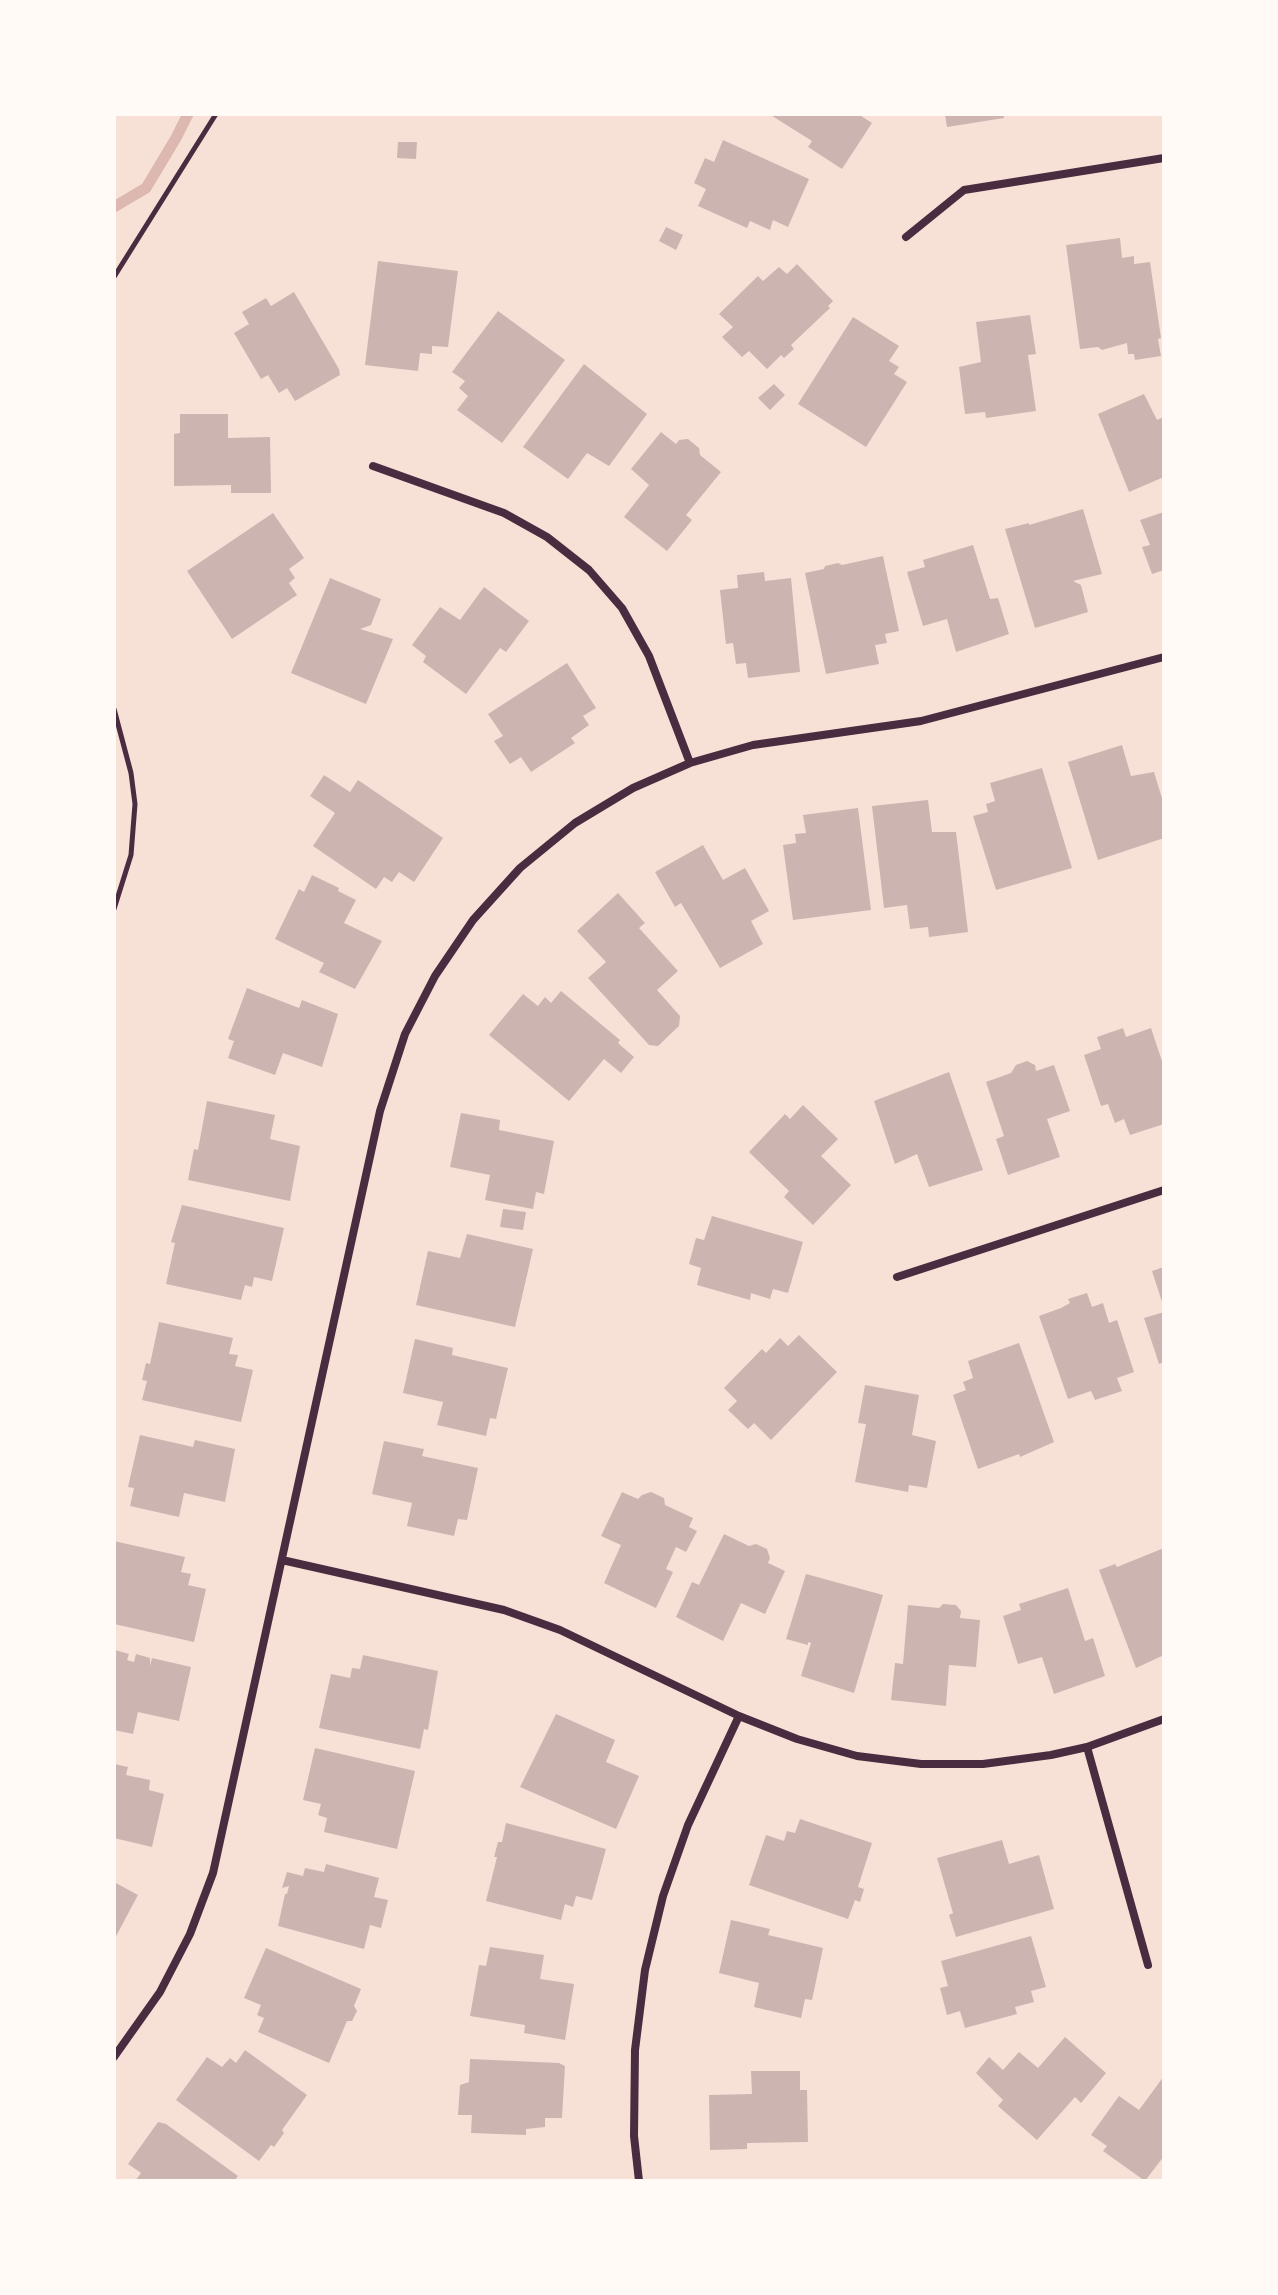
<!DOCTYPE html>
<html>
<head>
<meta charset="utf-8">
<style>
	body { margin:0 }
	#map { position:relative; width:1278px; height:2295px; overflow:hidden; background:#f7e1d7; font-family:"Zilla Slab",serif }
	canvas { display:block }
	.frame { position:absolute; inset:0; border:116px solid #fffaf5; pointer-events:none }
</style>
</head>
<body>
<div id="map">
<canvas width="1278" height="2295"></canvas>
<div class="frame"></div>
</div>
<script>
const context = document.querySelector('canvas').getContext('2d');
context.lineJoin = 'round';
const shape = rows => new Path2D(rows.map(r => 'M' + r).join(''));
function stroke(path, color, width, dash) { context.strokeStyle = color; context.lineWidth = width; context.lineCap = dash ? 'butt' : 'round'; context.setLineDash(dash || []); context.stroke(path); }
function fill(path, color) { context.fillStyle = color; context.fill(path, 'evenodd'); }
stroke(shape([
	[114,207,146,188,176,138,188,114]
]), '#dcb8b0', 11);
fill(shape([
	[769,114,858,114,872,123,842,169,808,147,812,141],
	[945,114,1004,114,1004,118,947,127],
	[723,140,809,179,788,227,773,220,770,230,750,221,747,228,698,206,706,189,694,183,705,158,714,162],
	[398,142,417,142,416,159,397,158],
	[666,227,683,235,676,250,659,241],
	[1120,238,1122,258,1134,256,1134,264,1150,262,1161,338,1158,339,1161,356,1135,360,1134,354,1128,354,1127,343,1102,350,1098,347,1080,349,1066,245],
	[378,261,458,271,448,347,432,346,432,354,420,353,418,371,365,365],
	[797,264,833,301,828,306,830,308,791,345,794,349,784,358,781,355,767,369,749,351,742,357,722,337,733,327,719,314,758,276,763,281,779,267,787,274],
	[294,292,339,369,340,375,295,401,287,388,279,393,268,375,261,379,234,333,249,324,242,312,266,298,271,306],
	[498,311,565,360,502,443,457,410,468,396,459,388,465,381,452,372],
	[1030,315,1036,354,1028,355,1036,411,986,418,985,412,965,414,959,367,981,362,976,322],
	[853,317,899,346,889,361,899,367,894,374,907,382,866,447,798,404],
	[584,364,647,414,609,466,587,453,568,479,523,447],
	[774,384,785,395,770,410,758,398],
	[1144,394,1157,420,1164,417,1164,477,1129,492,1098,414],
	[180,414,228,414,228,438,270,437,271,493,231,493,231,485,174,486,174,434,180,433],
	[661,432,676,444,679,440,688,439,699,448,700,455,721,472,686,515,692,520,667,551,624,517,649,485,631,469],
	[1083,509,1102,574,1073,581,1081,585,1088,612,1035,628,1005,529,1029,523,1029,525],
	[1164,512,1164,570,1152,574,1142,547,1150,545,1140,520],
	[273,513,304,558,289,569,295,578,289,583,297,595,232,639,187,571],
	[973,545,990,599,998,598,1009,634,956,652,947,619,923,626,907,572,925,567,923,560],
	[883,556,899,631,885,634,887,643,875,645,879,664,826,674,805,573,824,569,825,566,838,563,842,565],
	[764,572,765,581,791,578,800,672,748,678,746,663,736,664,733,643,726,644,720,590,738,588,737,575],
	[330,578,381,599,371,625,360,629,393,639,366,704,291,673],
	[484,587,529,621,506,652,500,648,466,694,423,662,426,656,412,645,440,607,460,620],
	[567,663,596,708,583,716,589,725,571,738,575,743,531,772,521,757,510,764,494,741,503,736,488,714],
	[1122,745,1131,776,1154,772,1164,805,1164,838,1098,860,1068,762],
	[1042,768,1072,868,996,890,973,816,988,812,986,804,995,801,990,783],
	[324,775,350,792,358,780,443,838,414,882,399,872,392,882,384,877,376,889,313,846,335,813,310,796],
	[928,800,932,832,956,832,968,932,929,937,928,927,910,929,907,905,884,908,872,806],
	[858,808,871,910,793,920,783,845,796,843,795,834,806,833,803,815],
	[703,845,723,880,745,868,769,911,751,921,763,944,720,968,681,903,675,907,655,872],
	[312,875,339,888,338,891,356,900,344,923,382,941,355,989,319,972,324,963,275,939,299,889,304,892],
	[618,893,645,923,639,928,678,971,657,990,680,1016,679,1026,658,1046,649,1045,588,978,606,962,577,931],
	[247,988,299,1008,302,1000,338,1014,322,1067,283,1053,275,1075,228,1058,234,1041,228,1039],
	[561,991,620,1040,618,1043,634,1057,621,1073,604,1059,569,1101,489,1035,523,994,538,1006,545,997,551,1003],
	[1123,1028,1126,1037,1151,1028,1164,1067,1164,1124,1130,1135,1124,1119,1115,1123,1108,1104,1101,1106,1084,1055,1101,1049,1097,1037],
	[1027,1061,1035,1065,1036,1071,1054,1065,1070,1111,1047,1119,1060,1157,1008,1175,996,1139,1004,1136,986,1082,1011,1073,1016,1065],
	[949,1072,983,1170,929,1187,917,1154,895,1164,874,1101],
	[207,1101,275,1115,270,1139,300,1146,290,1201,188,1180,194,1149,198,1150],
	[803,1105,838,1139,821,1156,851,1185,813,1225,784,1197,789,1191,749,1152,785,1114,790,1119],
	[461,1113,500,1120,499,1130,554,1141,544,1194,536,1192,533,1209,485,1200,490,1175,450,1167],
	[182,1205,284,1228,272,1281,254,1277,252,1287,245,1285,241,1300,166,1284,175,1243,171,1242],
	[503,1209,526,1212,523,1230,500,1227],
	[712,1216,803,1242,788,1293,773,1289,770,1299,751,1293,750,1300,697,1285,701,1268,689,1264,696,1238,704,1240],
	[467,1234,533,1249,515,1327,416,1305,428,1251,460,1258],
	[1164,1267,1164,1305,1163,1305,1152,1271],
	[1087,1293,1092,1307,1103,1303,1109,1323,1117,1320,1134,1372,1117,1378,1122,1391,1095,1400,1091,1391,1068,1399,1039,1316,1061,1308,1070,1303,1068,1299],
	[1164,1312,1164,1362,1159,1364,1144,1318],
	[159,1322,233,1338,229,1354,238,1355,235,1366,253,1370,241,1422,142,1400,147,1381,142,1380,146,1363,150,1364],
	[799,1335,837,1372,771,1440,754,1423,748,1429,728,1410,737,1401,724,1388,762,1349,766,1353,780,1338,788,1346],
	[415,1339,453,1348,452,1355,508,1368,496,1419,490,1418,486,1436,437,1425,443,1402,403,1393],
	[1019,1343,1054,1442,1020,1457,1019,1454,978,1469,953,1395,966,1390,963,1382,973,1378,968,1361],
	[865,1385,919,1395,912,1435,936,1441,927,1488,909,1485,908,1492,855,1482,866,1424,858,1423],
	[140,1435,193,1447,195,1440,235,1449,225,1502,184,1493,179,1517,130,1506,134,1488,128,1487],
	[384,1441,424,1449,422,1456,478,1468,467,1520,458,1519,454,1536,407,1526,412,1503,372,1494],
	[622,1492,638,1499,642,1495,651,1492,664,1498,665,1505,693,1518,689,1527,697,1531,686,1552,676,1547,666,1569,673,1572,656,1608,604,1583,621,1545,601,1536],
	[724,1534,749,1546,756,1544,767,1549,770,1558,768,1563,785,1571,765,1614,741,1603,723,1641,676,1617,692,1582,699,1585],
	[114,1541,185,1557,181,1572,191,1574,188,1585,206,1589,194,1642,114,1624],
	[1164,1548,1164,1655,1136,1668,1099,1570,1115,1564,1117,1567],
	[806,1574,883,1595,854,1693,801,1676,811,1643,808,1642,808,1645,786,1639],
	[1068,1588,1085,1641,1093,1638,1105,1676,1054,1694,1042,1657,1018,1664,1003,1616,1021,1610,1019,1604],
	[943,1604,956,1605,961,1611,960,1618,980,1620,976,1667,949,1665,946,1706,891,1700,895,1663,903,1664,908,1605,939,1608],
	[115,1650,129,1654,127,1660,134,1662,136,1654,150,1658,150,1666,152,1658,191,1667,179,1721,138,1712,133,1734,114,1730],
	[363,1655,438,1671,428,1730,424,1729,420,1749,319,1728,331,1674,350,1678,352,1668,360,1669],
	[556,1714,615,1740,606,1762,639,1776,616,1829,520,1787],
	[315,1748,415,1771,397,1849,324,1832,327,1818,318,1815,321,1804,303,1800],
	[114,1764,128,1767,126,1775,150,1780,149,1790,164,1794,152,1847,114,1838],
	[800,1819,872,1843,858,1887,864,1889,860,1902,855,1900,848,1919,749,1885,766,1835,784,1841,787,1831,795,1833],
	[506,1823,606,1849,592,1900,576,1896,573,1907,565,1904,561,1920,486,1901,497,1857,494,1857,498,1842,502,1842],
	[1002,1840,1009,1864,1039,1855,1054,1909,956,1937,949,1915,953,1913,937,1858],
	[326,1864,379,1878,374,1897,388,1900,381,1928,370,1925,364,1949,278,1926,285,1894,287,1894,289,1886,282,1888,287,1872,303,1876,305,1868,324,1872],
	[114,1882,138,1895,114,1940],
	[731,1920,770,1929,768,1935,823,1948,812,2000,805,1999,801,2018,754,2007,759,1983,719,1973],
	[1031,1936,1046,1987,1031,1991,1034,2002,1015,2007,1017,2014,965,2028,960,2011,947,2015,940,1988,948,1986,941,1961],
	[490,1947,544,1955,540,1979,574,1984,565,2040,524,2033,525,2025,470,2016,479,1965,486,1966],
	[266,1948,361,1989,354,2006,357,2011,352,2021,347,2021,329,2063,258,2032,264,2018,257,2015,261,2005,244,1998],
	[1065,2037,1106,2073,1081,2103,1075,2097,1037,2140,998,2106,1003,2100,976,2073,989,2057,1003,2070,1019,2052,1038,2068],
	[245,2050,307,2095,282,2130,284,2133,274,2147,271,2145,259,2161,176,2100,207,2057,222,2067,230,2058,236,2063],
	[470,2059,559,2063,565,2066,562,2118,545,2118,545,2127,526,2129,526,2135,471,2133,472,2115,458,2115,460,2085,469,2082],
	[751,2071,800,2071,800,2090,807,2090,808,2142,747,2143,747,2149,710,2150,709,2095,752,2094],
	[1164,2076,1164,2156,1145,2181,1103,2151,1107,2146,1091,2135,1119,2096,1139,2110],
	[158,2122,166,2124,238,2176,234,2181,135,2181,141,2173,128,2164]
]), '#ccb4b1');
stroke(shape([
	[114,277,216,114],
	[114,709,131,773,135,804,131,855,114,909]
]), '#4a2c40', 5);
stroke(shape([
	[906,237,964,190,1164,158],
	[373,466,504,513,547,537,589,570,622,608,649,656,690,763],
	[897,1277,1164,1190],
	[282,1560,504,1610,560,1630,739,1716,797,1739,857,1756,921,1764,983,1764,1051,1755,1087,1747,1164,1719],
	[1087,1747,1148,1965],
	[114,2057,160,1992,190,1934,213,1873,380,1111,405,1034,435,976,473,920,520,868,575,823,633,788,690,763,753,745,921,721,1164,657],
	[639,2181,634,2136,635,2050,645,1970,663,1896,688,1825,739,1716]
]), '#4a2c40', 8);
</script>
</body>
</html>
